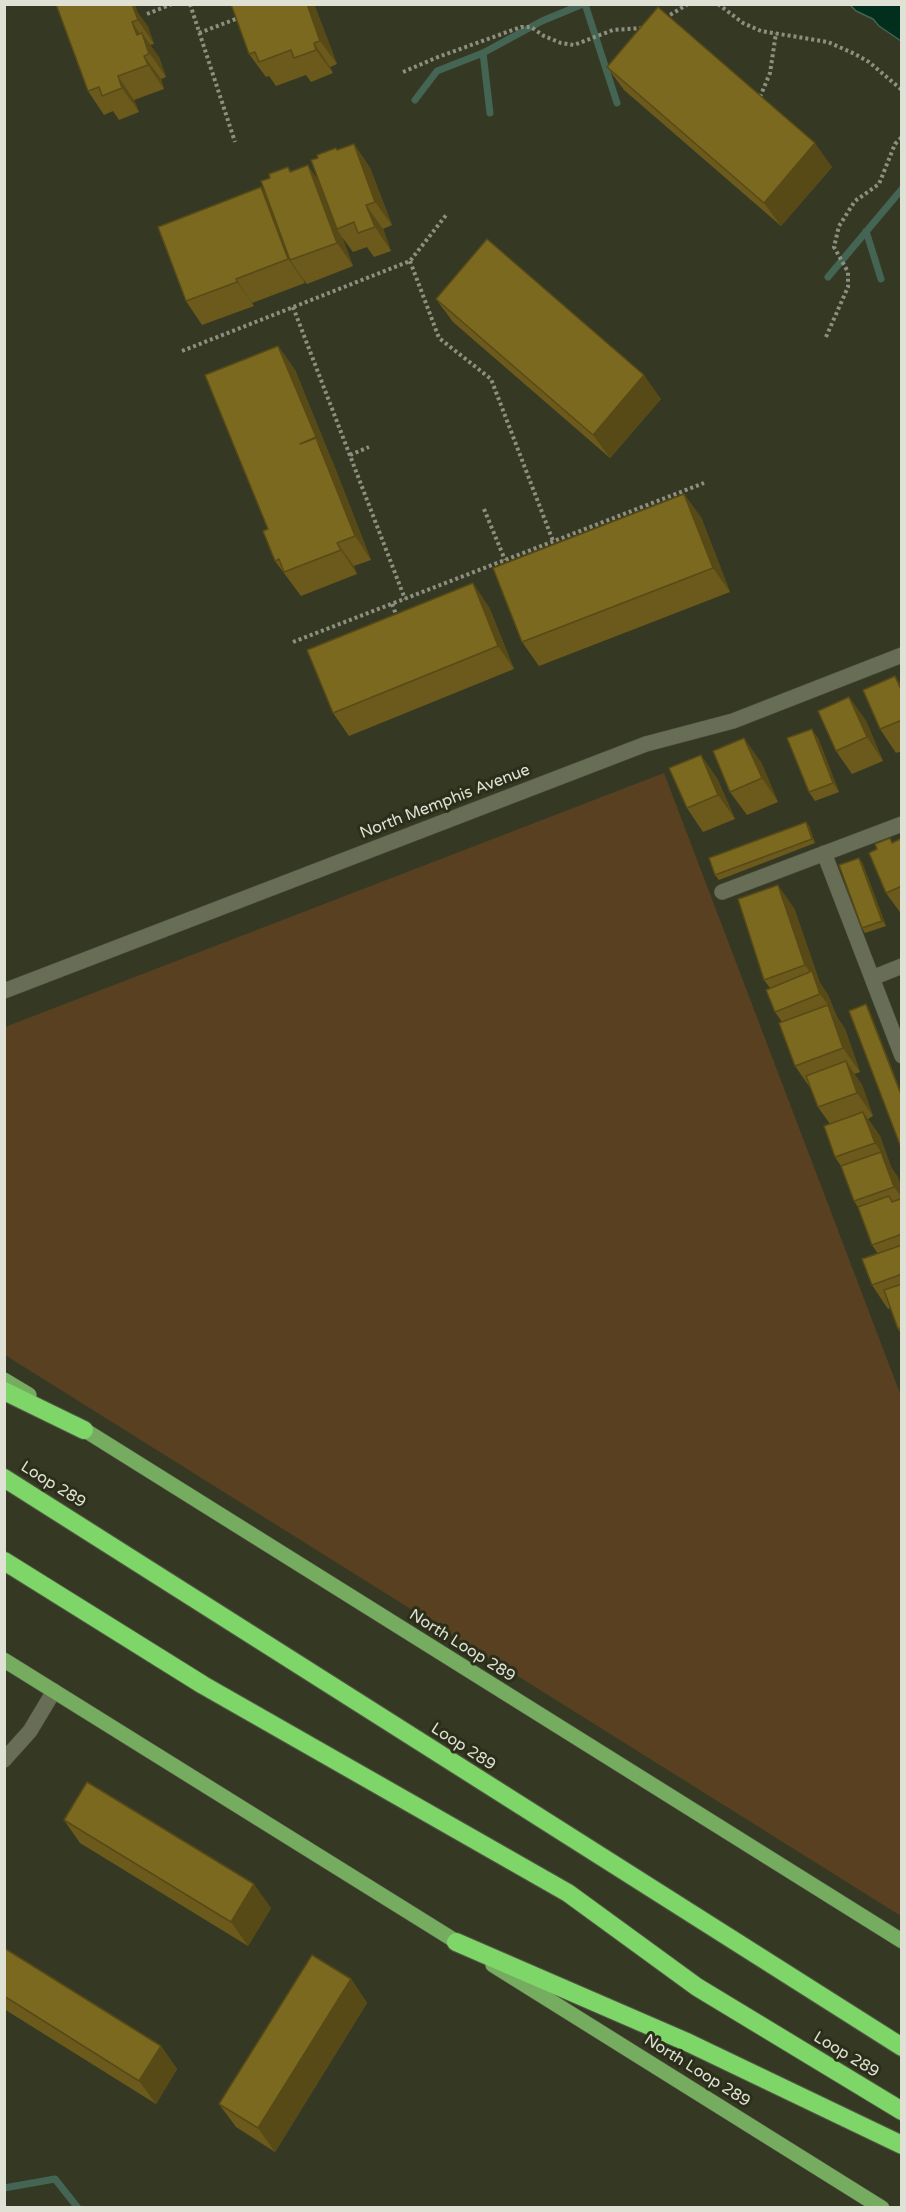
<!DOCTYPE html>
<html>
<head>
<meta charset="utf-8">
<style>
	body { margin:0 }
	#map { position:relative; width:906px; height:2212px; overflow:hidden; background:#353924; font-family:"Varela Round",sans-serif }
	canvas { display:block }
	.frame { position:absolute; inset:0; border:6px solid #dee1d4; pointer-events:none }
</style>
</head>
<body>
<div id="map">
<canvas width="906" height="2212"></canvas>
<div class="frame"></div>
</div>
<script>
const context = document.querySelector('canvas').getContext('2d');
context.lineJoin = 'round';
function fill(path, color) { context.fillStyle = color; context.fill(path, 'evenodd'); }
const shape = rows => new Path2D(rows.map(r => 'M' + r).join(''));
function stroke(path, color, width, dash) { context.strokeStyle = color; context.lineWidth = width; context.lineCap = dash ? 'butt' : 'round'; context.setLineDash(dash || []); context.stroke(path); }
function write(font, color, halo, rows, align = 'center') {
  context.font = font + ' "Varela Round",sans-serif'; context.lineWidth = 6; context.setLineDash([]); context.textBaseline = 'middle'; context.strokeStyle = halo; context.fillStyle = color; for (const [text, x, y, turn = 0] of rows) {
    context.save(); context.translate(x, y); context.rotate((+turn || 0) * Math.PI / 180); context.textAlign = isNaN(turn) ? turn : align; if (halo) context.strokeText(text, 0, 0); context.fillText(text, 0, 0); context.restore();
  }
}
fill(shape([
	[664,773,901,1396,901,1916,5,1355,5,1027]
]), '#594021');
const water = shape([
	[850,5,901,5,901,41,879,26,873,19,856,11,850,5]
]);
fill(water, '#022e1d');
stroke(water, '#446454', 1.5);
stroke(shape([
	[585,4,617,103],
	[483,53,490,113],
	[415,100,437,71,483,53,542,21,583,4],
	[866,231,881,279],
	[828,277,902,189],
	[4,2188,55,2179,78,2208]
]), '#446454', 7);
const minor = shape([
	[824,853,902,1056],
	[722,892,902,824],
	[872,978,902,966],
	[4,991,646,744,733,721,902,655],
	[4,1760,30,1731,54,1691]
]);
const major = shape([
	[4,1380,29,1395],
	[75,1424,902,1941],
	[4,1660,465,1947],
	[493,1965,882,2208]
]);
const highway = shape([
	[4,1391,84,1430],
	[4,1478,902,2047],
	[4,1561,203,1685,568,1893,697,1987,902,2111],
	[456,1942,689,2043,902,2145]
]);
stroke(minor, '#535644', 16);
stroke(major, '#535644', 16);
stroke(highway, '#535644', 20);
stroke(shape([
	[190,4,235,142],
	[718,4,743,23,761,31,828,42,855,54,869,62,902,90],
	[147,14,172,4],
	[665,18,688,4],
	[199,33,241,17],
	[403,72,438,57,521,27,531,27,544,36,561,43,574,45,613,30,642,28],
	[760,97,770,73,776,33],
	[410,261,439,338,491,379,553,541],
	[293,307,405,599],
	[826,337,848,287,848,272,834,247,839,226,855,201,879,184,895,144,902,137],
	[182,351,410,261,447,214],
	[350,455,369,447],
	[484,509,505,560],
	[392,604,397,617],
	[293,642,704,483]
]), '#8d9080', 4, [3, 3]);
stroke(minor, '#686d56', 15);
stroke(major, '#75ac60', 15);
stroke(highway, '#7dd667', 18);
fill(shape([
	[314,4,337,64,330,67,333,73,311,82,306,75,276,86,269,76,266,77,249,54],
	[138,13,148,27,154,44,150,45,159,57,166,77,161,79,164,89,134,100,139,112,119,120,113,111,104,115,88,91],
	[607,67,832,167,781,226,624,90],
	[354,144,370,168,392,225,383,229,391,251,374,257,367,247,353,252,342,237,353,266,307,284,303,279,305,283,252,303,254,306,202,325,186,301,265,192,270,178,288,167,291,171,319,181,318,158,336,148,338,150],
	[436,299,661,399,610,458,453,322],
	[278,346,295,370,332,461,371,560,354,566,357,574,301,596,275,561,268,529],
	[701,517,730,592,539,666,522,642],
	[489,607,514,669,349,736,333,713],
	[902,686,902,751,896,753,880,729],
	[849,697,866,721,883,761,852,774,836,751],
	[818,738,839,792,815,801,809,792],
	[761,762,778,802,747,815,730,792],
	[717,778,735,819,703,832,687,808],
	[806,822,809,826,815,843,719,880,715,875],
	[900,839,902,841,902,915,886,893],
	[862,862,886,926,865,933,862,928],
	[794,908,820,983,828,995,837,1017,845,1029,860,1072,854,1074,862,1085,873,1116,868,1119,880,1136,891,1167,897,1176,902,1187,902,1334,898,1329,890,1308,888,1309,872,1285,878,1254,872,1245,858,1207,854,1201,841,1166,835,1157,830,1124,818,1107,811,1089,795,1066,782,1022,775,1012,770,988,764,980],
	[64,1820,271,1908,248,1946,80,1843],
	[4,1948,161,2046,177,2069,156,2104,4,2009],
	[351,1979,367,2003,275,2152,236,2127,219,2104]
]), '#6b5a1c');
fill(shape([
	[127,4,135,4,138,13,148,27,154,44],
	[307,4,314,4,337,64,320,41],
	[132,22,144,40,142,33,159,57,166,77,137,35],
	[314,43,330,67,333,73,316,50],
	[144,56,161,79,164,89,148,65],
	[118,76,134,100,139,112,122,88],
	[815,143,832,167,781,226,764,203],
	[354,144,370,168,392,225,375,202],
	[308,165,324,189,337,229,342,237,353,266,337,243],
	[261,187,278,210,290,260,303,279,305,283,288,259],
	[366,205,383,229,391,251,375,227],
	[236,279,254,306,237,282],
	[278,346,295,370,332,461,316,437],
	[644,375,661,399,610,458,593,435],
	[316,438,333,462,371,560,355,536],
	[684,494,701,517,730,592,713,568],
	[337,543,354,566,357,574,341,550],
	[473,583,489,607,514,669,498,646],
	[895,676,902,686,902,692],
	[849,697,866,721,883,761,867,737],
	[812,729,818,738,839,792,833,783],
	[744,738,761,762,778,802,762,778],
	[701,755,717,778,735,819,718,795],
	[806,822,809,826,815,843,812,839],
	[859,858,862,862,886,926,882,921],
	[778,885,794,908,820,983,828,995,837,1017,820,994,814,978,805,965],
	[866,1004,869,1009,902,1094,902,1097],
	[828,1005,845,1029,860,1072,843,1048],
	[846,1061,862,1085,873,1116,857,1093],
	[863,1112,880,1136,891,1167,875,1143],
	[881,1152,897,1176,902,1187,902,1198,894,1187],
	[254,1884,271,1908,248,1946,231,1922],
	[351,1979,367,2003,275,2152,258,2128],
	[161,2046,177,2069,156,2104,139,2081]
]), '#574a16');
const building = shape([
	[56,4,132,4,138,20,132,22,137,35,142,33,149,54,144,56,148,65,118,76,122,88,102,96,99,87,88,91,56,4],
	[231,4,307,4,320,41,314,43,316,50,294,58,291,50,259,62,255,52,249,54,231,4],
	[658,7,815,143,764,203,607,67,658,7],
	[354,144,375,202,366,205,375,227,358,233,354,222,337,229,311,160,318,158,317,155,336,148,337,150,354,144],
	[308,165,337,243,290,260,261,181,270,178,269,174,288,167,290,172,308,165],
	[261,187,288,259,236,279,237,282,186,301,158,227,261,187],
	[487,239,644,375,593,435,436,299,487,239],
	[278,346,316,437,300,444,316,438,355,536,337,543,341,550,284,572,279,559,275,561,263,531,268,529,205,375,278,346],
	[684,494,713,568,522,642,493,568,684,494],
	[473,583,498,646,333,713,307,650,473,583],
	[895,676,902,692,902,720,880,729,863,690,895,676],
	[849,697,867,737,836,751,818,711,849,697],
	[812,729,833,783,809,792,787,738,812,729],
	[744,738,762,778,730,792,713,751,744,738],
	[701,755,718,795,687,808,669,768,701,755],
	[806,822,812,839,715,875,709,858,806,822],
	[890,838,892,843,900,839,902,843,902,886,886,893,869,853,877,849,875,844,890,838],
	[859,858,882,921,862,928,839,865,859,858],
	[778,885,805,965,764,980,738,899,778,885],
	[812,971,820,994,775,1012,766,990,812,971],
	[866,1004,902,1097,902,1150,849,1011,866,1004],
	[828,1005,843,1048,795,1066,779,1023,828,1005],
	[846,1061,857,1093,818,1107,806,1076,846,1061],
	[863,1112,875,1143,835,1157,824,1126,863,1112],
	[881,1152,894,1187,854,1201,841,1166,881,1152],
	[889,1196,892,1202,900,1199,902,1203,902,1234,872,1245,858,1207,889,1196],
	[902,1245,902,1274,872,1285,862,1259,902,1245],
	[902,1284,902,1327,898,1329,884,1290,902,1284],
	[87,1782,254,1884,231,1922,64,1820,87,1782],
	[4,1948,161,2046,139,2081,4,1996,4,1948],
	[312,1955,351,1979,258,2128,219,2104,312,1955]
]);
fill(building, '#7c6920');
stroke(building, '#574a16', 1.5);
write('16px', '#dee1d4', '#2b2f1a', [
	["North Memphis Avenue",445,802,-21],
	["Loop 289",53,1485,32],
	["North Loop 289",462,1646,32],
	["Loop 289",463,1747,33],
	["Loop 289",846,2055,31],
	["North Loop 289",697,2071,32]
]);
</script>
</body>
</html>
